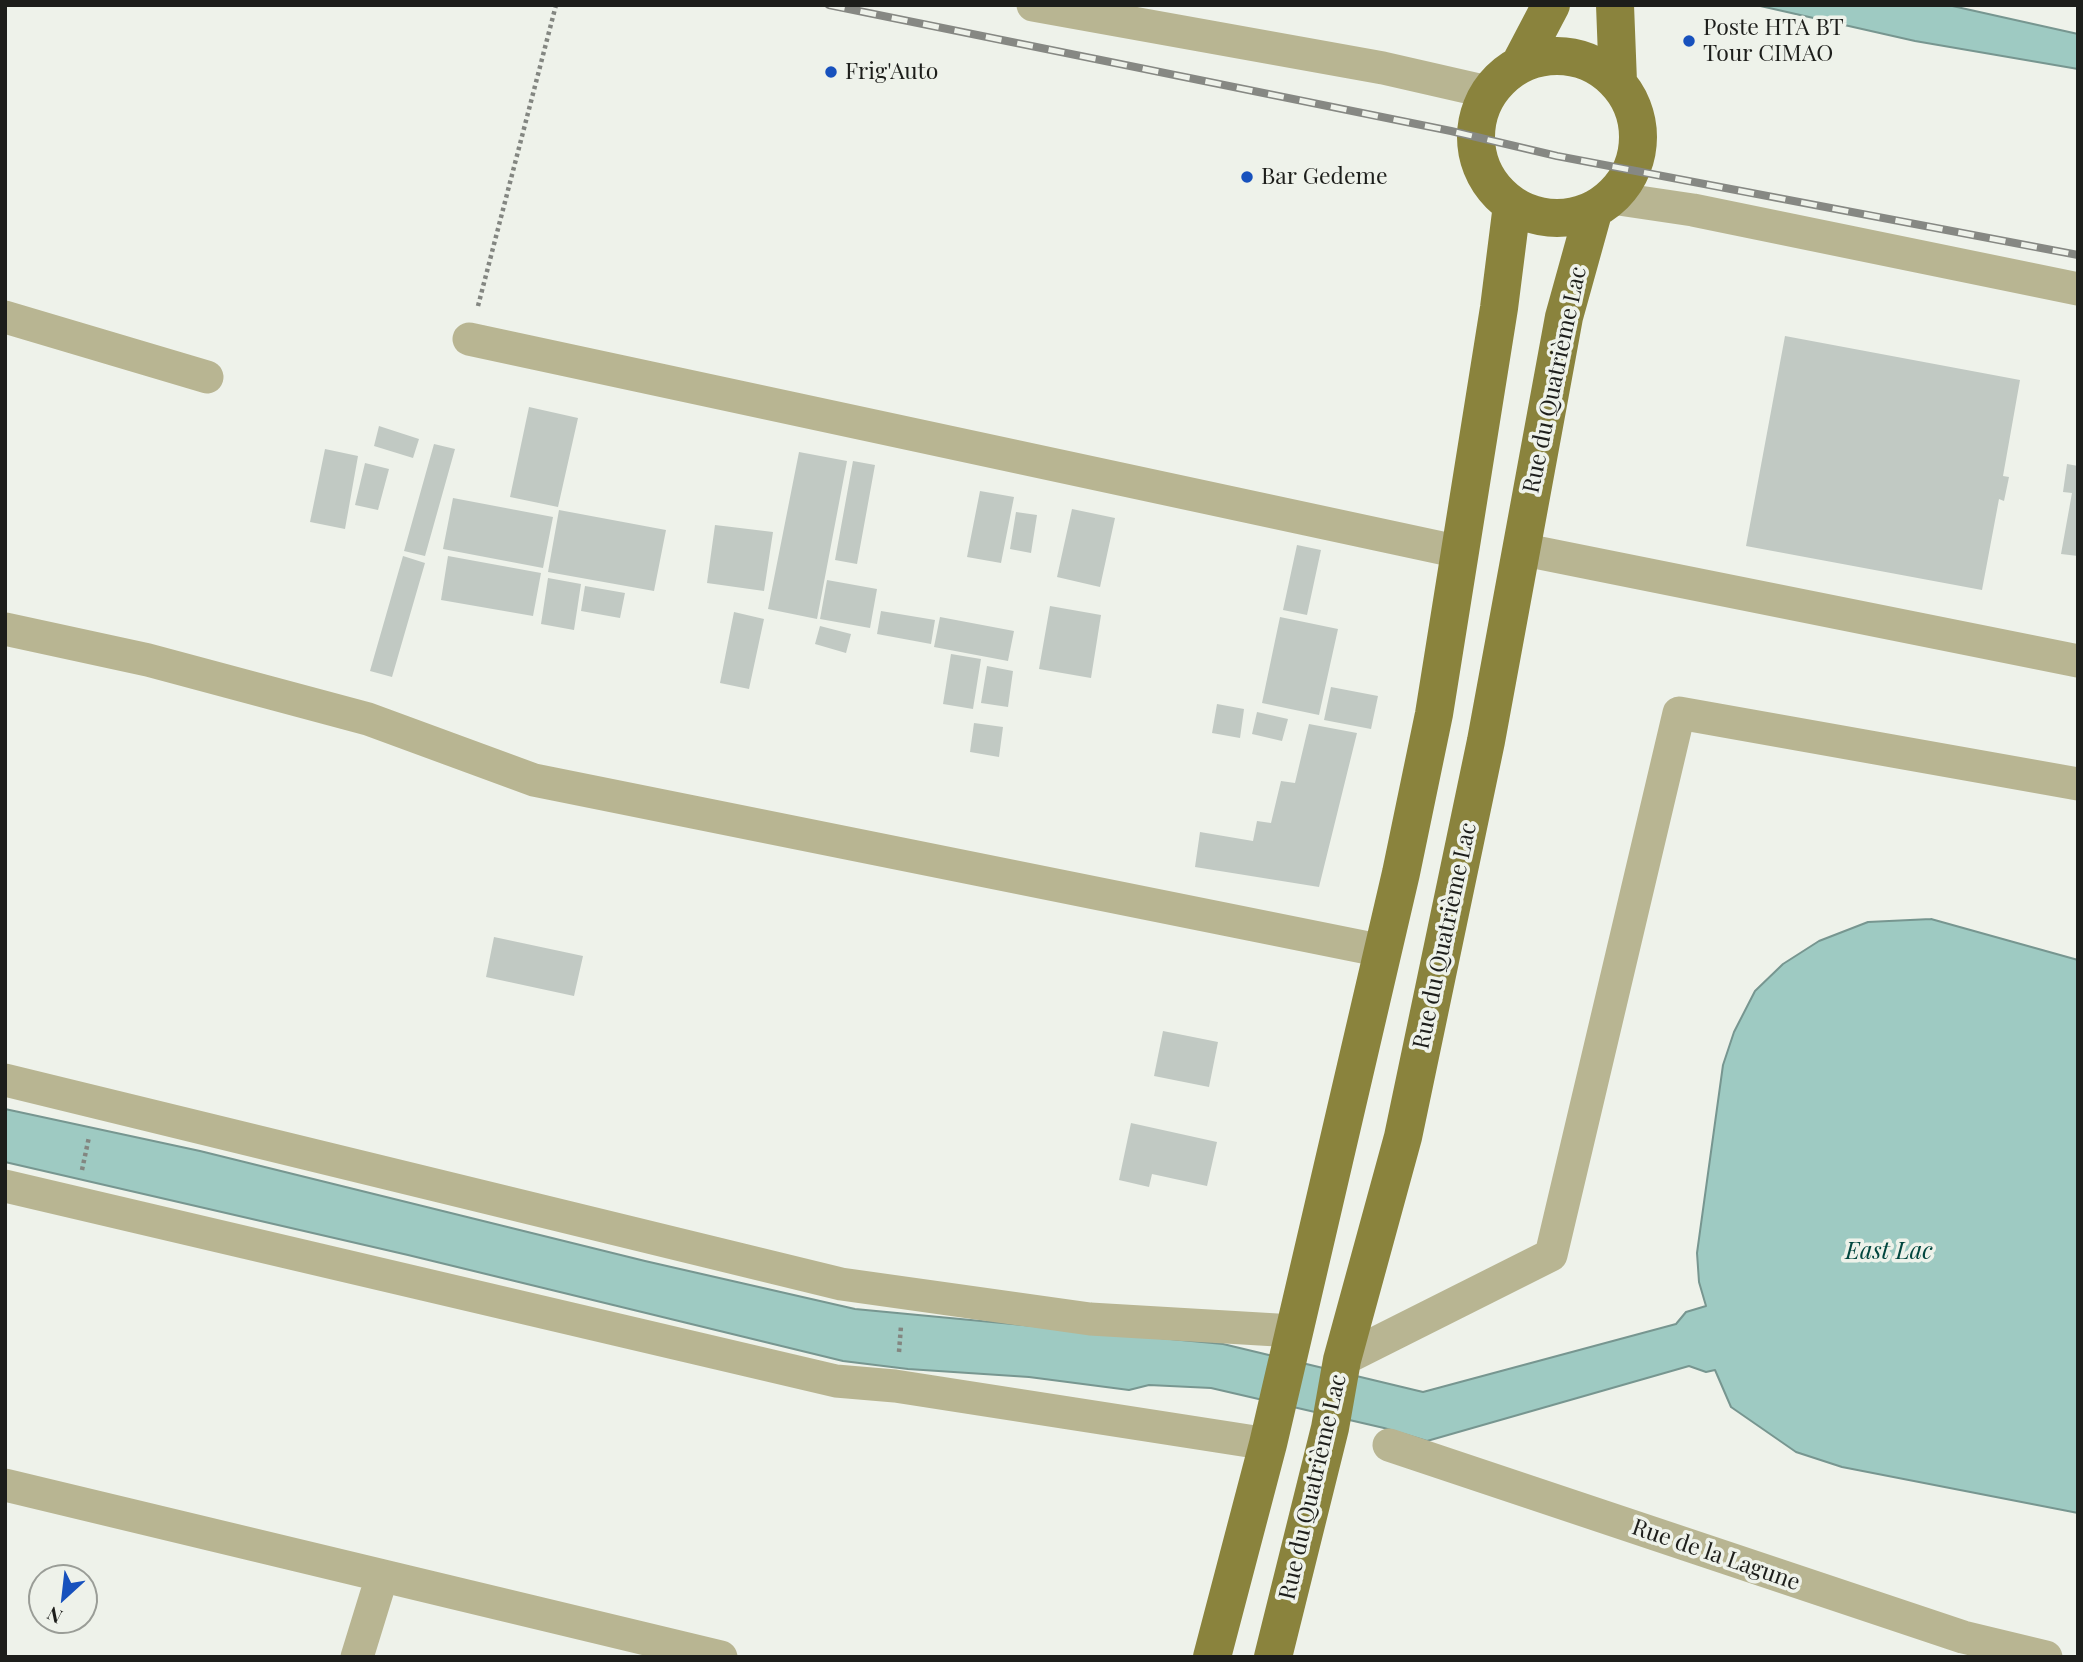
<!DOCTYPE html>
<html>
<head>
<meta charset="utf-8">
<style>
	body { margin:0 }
	#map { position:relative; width:2083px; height:1662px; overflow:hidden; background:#eef2ea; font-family:"Playfair Display",serif }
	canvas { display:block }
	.frame { position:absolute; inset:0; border:7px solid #1d1e1b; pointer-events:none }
	.north { position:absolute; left:28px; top:1564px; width:70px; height:70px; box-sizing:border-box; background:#eef2ea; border:2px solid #9a9d97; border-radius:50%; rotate:207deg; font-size:19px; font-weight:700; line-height:28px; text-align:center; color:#1d1e1b }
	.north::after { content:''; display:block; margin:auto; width:24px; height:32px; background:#1751bd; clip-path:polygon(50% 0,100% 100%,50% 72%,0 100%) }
</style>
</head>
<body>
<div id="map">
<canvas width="2083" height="1662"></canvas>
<div class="frame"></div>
<div class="north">N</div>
</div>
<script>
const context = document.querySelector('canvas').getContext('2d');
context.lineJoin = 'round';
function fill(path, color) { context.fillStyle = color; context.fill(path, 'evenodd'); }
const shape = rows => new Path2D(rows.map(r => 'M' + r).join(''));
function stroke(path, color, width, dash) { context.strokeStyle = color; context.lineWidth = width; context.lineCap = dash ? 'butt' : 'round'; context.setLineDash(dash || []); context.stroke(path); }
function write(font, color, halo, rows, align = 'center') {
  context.font = font + ' "Playfair Display",serif'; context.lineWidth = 7; context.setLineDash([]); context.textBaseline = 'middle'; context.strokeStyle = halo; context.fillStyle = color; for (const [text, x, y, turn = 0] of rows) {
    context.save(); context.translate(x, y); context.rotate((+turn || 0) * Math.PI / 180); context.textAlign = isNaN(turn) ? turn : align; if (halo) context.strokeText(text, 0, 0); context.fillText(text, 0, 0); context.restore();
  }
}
const water = shape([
	[1756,5,1948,5,2078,34,2078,69,1915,41,1756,5],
	[1931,919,2078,960,2078,1513,1842,1467,1796,1452,1731,1407,1715,1370,1706,1372,1689,1366,1427,1441,1384,1428,1211,1388,1149,1385,1129,1390,1029,1377,908,1369,843,1361,408,1255,5,1162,5,1109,200,1151,645,1261,855,1309,1223,1344,1423,1392,1676,1324,1686,1312,1706,1306,1699,1282,1697,1253,1723,1065,1734,1032,1755,991,1783,964,1819,941,1868,922,1931,919]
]);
fill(water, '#9ecac2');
stroke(water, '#779690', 2);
fill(shape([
	[1785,336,2020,380,2003,476,2009,477,2004,501,1999,499,1982,590,1746,546],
	[529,407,578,418,558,507,510,497],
	[379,426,419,439,413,458,374,446],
	[434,444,455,449,425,556,404,551],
	[325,449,358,456,345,529,310,522],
	[799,452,847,461,817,619,768,609],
	[853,461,875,465,857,564,835,560],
	[365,463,389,469,378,510,355,505],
	[2067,464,2078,466,2078,556,2061,554,2072,493,2063,492],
	[980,491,1014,497,1001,563,967,557],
	[453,498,553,517,543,568,443,549],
	[1072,509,1115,518,1100,587,1057,577],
	[559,510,666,530,654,591,548,572],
	[1016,512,1037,515,1031,553,1010,549],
	[715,525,773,532,764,591,707,583],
	[1297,545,1321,550,1307,615,1283,610],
	[403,556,425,563,392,677,370,671],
	[448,556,541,573,533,616,441,600],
	[548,578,581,584,574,630,541,624],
	[827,580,877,589,870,628,820,619],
	[585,586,625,593,620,618,581,611],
	[1050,606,1101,615,1091,678,1039,669],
	[881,611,935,620,931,644,877,634],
	[734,612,764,619,749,689,720,683],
	[940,617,1014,631,1008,661,934,647],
	[1280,617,1338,629,1319,715,1262,703],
	[820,626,851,634,846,653,815,644],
	[951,654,981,659,973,709,943,704],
	[987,666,1013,671,1008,707,981,703],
	[1331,687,1378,696,1371,729,1324,720],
	[1217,704,1244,709,1240,738,1212,733],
	[1257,712,1288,719,1282,741,1252,734],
	[974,723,1003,727,999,757,970,752],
	[1309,724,1357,733,1319,887,1195,867,1200,832,1253,841,1257,821,1271,823,1281,781,1295,783],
	[494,937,583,956,574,996,486,977],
	[1163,1031,1218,1042,1209,1087,1154,1076],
	[1131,1123,1217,1142,1207,1186,1152,1174,1149,1187,1119,1180]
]), '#c1c9c3');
stroke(shape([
	[478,306,556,5],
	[82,1170,89,1137],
	[899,1352,901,1326]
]), '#838681', 4.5, [3.5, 3.5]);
stroke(shape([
	[1033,5,1383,68,1488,92],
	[1612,198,1693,210,2078,289],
	[5,317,207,377],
	[469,339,1460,552],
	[1520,549,2078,661],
	[5,629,148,660,368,719,534,780,1383,951],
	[5,1080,841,1284,1090,1319,1294,1331],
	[5,1186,836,1381,895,1386,1268,1444],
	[1342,1360,1551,1255,1679,713,2078,784],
	[1389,1445,1963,1637,2046,1657],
	[5,1485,721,1657],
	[357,1657,382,1576]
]), '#b8b592', 33);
stroke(shape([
	[1615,5,1618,82],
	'1476 137a81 81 0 1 1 162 0a81 81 0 1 1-162 0Z',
	[1520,64,1551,5],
	[1212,1657,1268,1444,1401,873,1434,714,1499,308,1512,205],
	[1273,1657,1330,1428,1342,1360,1403,1137,1486,741,1564,317,1594,209]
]), '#8a833d', 38);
const rail = shape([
	[829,5,1451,131,1557,156,2078,255]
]);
stroke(rail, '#868883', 8);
stroke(rail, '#eef2ea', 5, [16]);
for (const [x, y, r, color] of [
	[1689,41,7,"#1751bd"],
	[831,72,7,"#1751bd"],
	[1247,177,7,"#1751bd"]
]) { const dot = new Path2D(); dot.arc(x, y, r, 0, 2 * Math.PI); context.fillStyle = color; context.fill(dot); stroke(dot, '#eef2ea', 2.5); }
write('23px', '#1d1e1b', '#eef2ea', [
	["Poste HTA BT",1703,28],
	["Tour CIMAO",1703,54],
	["Frig'Auto",845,72],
	["Bar Gedeme",1261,177]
], 'left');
write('23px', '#1d1e1b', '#eef2ea', [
	["Rue du Quatrième Lac",1555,380,-78],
	["Rue du Quatrième Lac",1445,936,-78],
	["Rue du Quatrième Lac",1313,1487,-77],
	["Rue de la Lagune",1716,1555,19]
]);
write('italic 24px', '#01463e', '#eef2ea', [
	["East Lac",1889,1252]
]);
</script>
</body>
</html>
